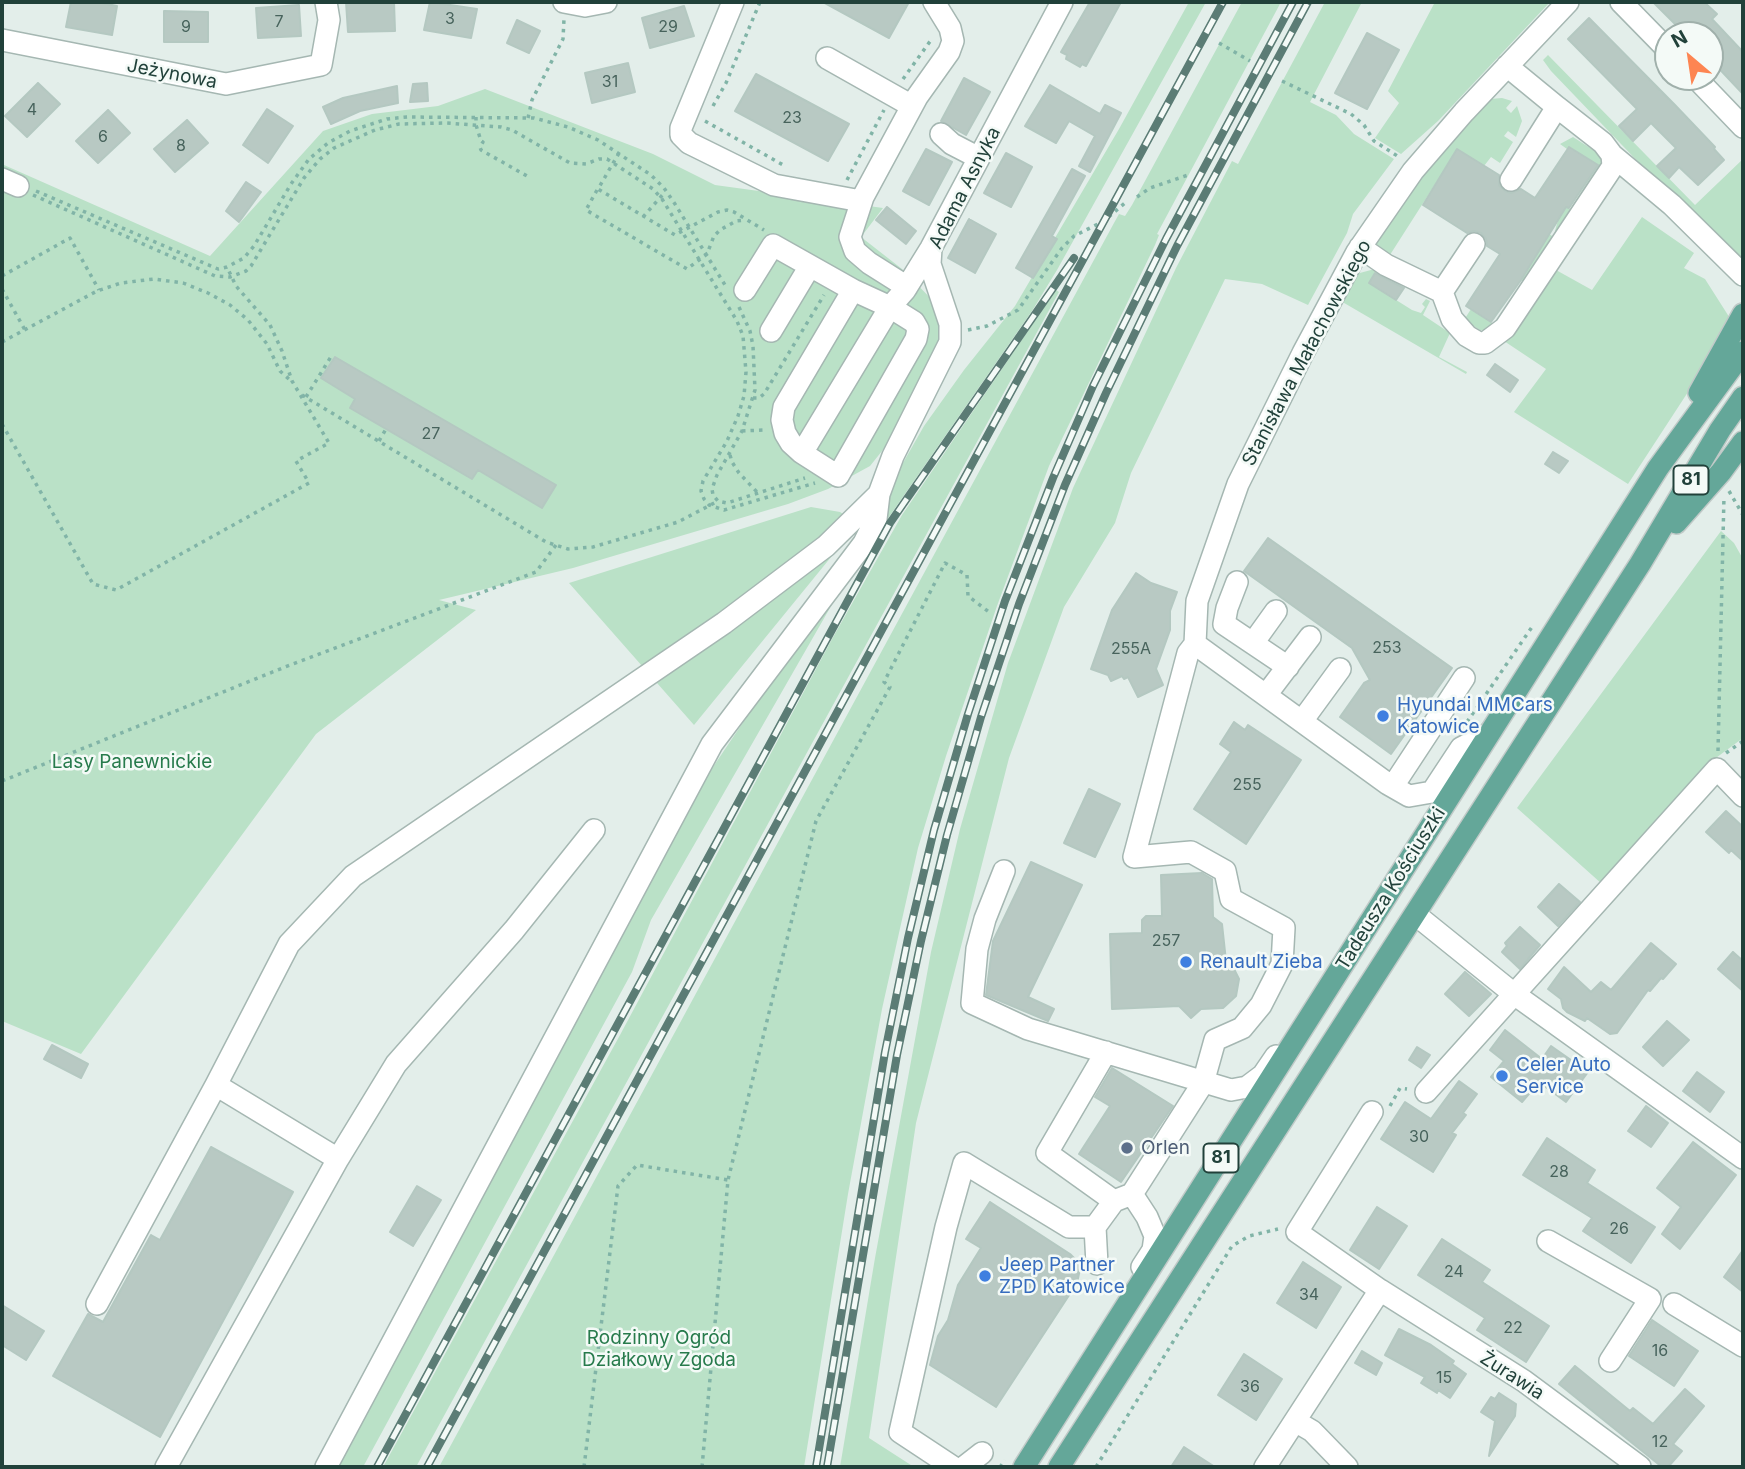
<!DOCTYPE html>
<html>
<head>
<meta charset="utf-8">
<style>
	body { margin:0 }
	#map { position:relative; width:1745px; height:1469px; overflow:hidden; background:#e3eeea; font-family:Inter,sans-serif }
	canvas { display:block }
	.frame { position:absolute; inset:0; border:4px solid #21413a; pointer-events:none }
	.north { position:absolute; left:1654px; top:21px; width:70px; height:70px; box-sizing:border-box; background:#f4faf7; border:2px solid #a0b0ab; border-radius:50%; rotate:331deg; font-size:19px; font-weight:700; line-height:28px; text-align:center; color:#21413a }
	.north::after { content:''; display:block; margin:auto; width:24px; height:32px; background:#fd8552; clip-path:polygon(50% 0,100% 100%,50% 72%,0 100%) }
</style>
</head>
<body>
<div id="map">
<canvas width="1745" height="1469"></canvas>
<div class="frame"></div>
<div class="north">N</div>
</div>
<script>
const context = document.querySelector('canvas').getContext('2d');
context.lineJoin = 'round';
function fill(path, color) { context.fillStyle = color; context.fill(path, 'evenodd'); }
const shape = rows => new Path2D(rows.map(r => 'M' + r).join(''));
function stroke(path, color, width, dash) { context.strokeStyle = color; context.lineWidth = width; context.lineCap = dash ? 'butt' : 'round'; context.setLineDash(dash || []); context.stroke(path); }
function write(font, color, halo, rows, align = 'center') {
  context.font = font + ' Inter,sans-serif'; context.lineWidth = 5; context.setLineDash([]); context.textBaseline = 'middle'; context.strokeStyle = halo; context.fillStyle = color; for (const [text, x, y, turn = 0] of rows) {
    context.save(); context.translate(x, y); context.rotate((+turn || 0) * Math.PI / 180); context.textAlign = isNaN(turn) ? turn : align; if (halo) context.strokeText(text, 0, 0); context.fillText(text, 0, 0); context.restore();
  }
}
fill(shape([
	[1189,2,1206,2,1057,270,1032,311,882,527,891,484,924,426,964,370,1015,306,1119,129],
	[1242,2,1281,2,1157,234,1159,235,1155,245,1049,466,997,606,946,756,918,848,882,1009,848,1194,804,1467,439,1467,1114,223,1119,214,1125,216,1132,205],
	[1325,2,1362,2,1310,102,1336,115,1354,134,1394,159,1353,214,1347,233,1308,305,1262,284,1225,279,1131,473,1115,523,1064,607,1009,758,916,1123,869,1438,914,1467,840,1467,875,1258,931,952,960,829,1008,663,1073,488,1176,268,1232,161,1238,164],
	[1435,2,1550,2,1438,121,1401,154,1375,138,1399,103,1388,91],
	[1548,55,1695,205,1743,159,1743,261,1644,168,1551,71,1543,60],
	[485,89,653,154,715,185,883,208,861,237,902,269,943,311,944,344,894,436,870,466,828,489,788,504,573,568,439,600,476,610,316,734,81,1054,2,1021,2,166,4,165,210,256,323,131,372,114,438,106],
	[1502,98,1512,101,1506,108,1511,113,1517,106,1522,121,1516,137,1508,131,1504,136,1513,142,1500,163,1491,157,1484,166,1457,150,1388,258,1374,248,1379,232,1436,155,1490,99],
	[1573,137,1598,153,1604,165,1560,234,1555,231,1560,213,1565,206,1570,209,1598,166,1569,147,1567,149,1560,144],
	[1642,217,1694,253,1684,268,1705,279,1733,323,1628,484,1514,412,1546,369,1504,341,1556,270,1592,290],
	[1549,234,1557,239,1499,326,1489,331,1480,330,1464,320,1471,309,1495,325,1523,282,1518,278],
	[1371,270,1376,270,1369,283,1412,310,1421,313,1425,307,1422,304,1426,299,1430,301,1423,315,1450,333,1439,357,1467,372,1466,374,1339,300,1356,274],
	[1056,290,1059,292,416,1467,383,1467,620,1035,832,639,902,515],
	[811,507,840,512,858,524,694,725,569,583],
	[1721,531,1734,543,1743,559,1743,738,1709,763,1602,884,1517,808],
	[850,573,651,920,632,972,363,1467,335,1467,676,822,781,666]
]), '#bae1c7');
const building = shape([
	[71,2,97,2,117,6,112,35,66,27,71,2],
	[346,2,394,2,395,31,348,32,346,2],
	[430,2,477,9,471,38,424,30,430,2],
	[823,2,909,2,889,38,823,2],
	[1090,2,1121,2,1086,66,1082,64,1080,67,1066,59,1067,55,1061,52,1090,2],
	[1653,2,1704,2,1717,14,1712,19,1743,52,1743,94,1710,59,1710,35,1686,35,1653,2],
	[299,5,301,36,258,38,256,8,299,5],
	[684,6,694,36,650,48,642,18,684,6],
	[164,11,208,12,208,42,164,42,164,11],
	[1589,18,1675,105,1715,147,1714,149,1724,160,1698,185,1679,167,1669,178,1657,166,1676,148,1651,123,1633,141,1619,126,1637,109,1568,39,1589,18],
	[517,20,540,31,529,53,507,43,517,20],
	[1367,33,1399,50,1367,109,1335,93,1367,33],
	[628,63,635,92,592,103,585,73,628,63],
	[756,74,849,124,828,161,735,111,756,74],
	[964,78,990,92,966,135,941,121,964,78],
	[38,83,60,104,27,137,5,116,38,83],
	[427,83,428,101,410,102,413,84,427,83],
	[1050,85,1100,114,1105,105,1121,113,1090,172,1079,166,1095,136,1069,121,1056,143,1025,126,1050,85],
	[397,86,398,103,360,111,331,124,323,107,343,98,397,86],
	[267,109,293,126,268,163,243,145,267,109],
	[108,110,130,133,98,163,76,141,108,110],
	[187,120,208,143,175,172,154,149,187,120],
	[1569,147,1598,165,1569,208,1566,207,1521,280,1491,322,1466,306,1500,254,1487,246,1486,239,1481,233,1474,231,1467,233,1423,205,1457,149,1499,175,1499,185,1505,191,1511,193,1521,189,1535,198,1569,147],
	[926,149,952,162,929,205,903,191,926,149],
	[1006,153,1032,167,1011,207,984,193,1006,153],
	[1072,169,1085,176,1052,236,1057,239,1033,278,1016,268,1072,169],
	[246,182,261,192,239,222,226,211,246,182],
	[887,207,916,231,906,244,876,220,887,207],
	[969,219,996,234,975,273,948,258,969,219],
	[1375,273,1404,288,1396,300,1369,283,1375,273],
	[335,357,556,485,542,508,478,470,472,479,350,408,355,399,321,378,335,357],
	[1495,364,1518,380,1510,392,1487,375,1495,364],
	[1553,452,1568,461,1559,473,1545,464,1553,452],
	[1268,538,1452,668,1391,754,1340,717,1364,683,1370,680,1352,648,1244,571,1268,538],
	[1136,573,1151,583,1177,592,1170,611,1170,630,1156,669,1163,685,1138,697,1128,677,1124,679,1122,676,1111,681,1108,675,1091,669,1112,610,1136,573],
	[1234,722,1245,730,1248,725,1301,760,1246,844,1194,809,1231,752,1220,744,1234,722],
	[1089,789,1120,804,1095,857,1064,843,1089,789],
	[1726,811,1743,827,1743,861,1731,850,1729,853,1706,832,1726,811],
	[1031,862,1082,885,1028,997,1054,1009,1048,1021,986,995,993,941,1031,862],
	[1202,873,1212,879,1213,917,1222,924,1226,961,1233,967,1239,979,1236,996,1223,1008,1201,1009,1191,1018,1179,1006,1112,1009,1110,934,1142,933,1142,920,1146,916,1162,916,1161,875,1202,873],
	[1559,884,1580,902,1558,926,1538,907,1559,884],
	[1520,927,1540,945,1520,969,1502,952,1507,946,1505,943,1520,927],
	[1651,943,1676,964,1663,979,1661,978,1650,991,1648,990,1617,1033,1610,1034,1587,1018,1585,1021,1567,1012,1563,1008,1561,999,1548,989,1564,967,1591,992,1601,982,1611,990,1651,943],
	[1733,952,1743,961,1743,991,1718,969,1733,952],
	[1465,972,1491,994,1469,1016,1445,994,1465,972],
	[1667,1021,1689,1040,1663,1066,1643,1047,1667,1021],
	[1505,1030,1542,1059,1551,1046,1588,1072,1566,1102,1539,1082,1522,1102,1491,1077,1504,1061,1490,1050,1505,1030],
	[52,1045,88,1064,81,1078,44,1059,52,1045],
	[1417,1047,1430,1055,1421,1068,1409,1060,1417,1047],
	[1112,1068,1173,1106,1121,1182,1079,1154,1110,1106,1095,1097,1112,1068],
	[1697,1072,1724,1092,1710,1112,1683,1091,1697,1072],
	[1459,1081,1477,1094,1463,1113,1466,1115,1452,1133,1456,1135,1433,1172,1381,1139,1405,1102,1431,1119,1459,1081],
	[1646,1106,1668,1123,1651,1147,1628,1131,1646,1106],
	[1547,1138,1595,1170,1587,1183,1655,1227,1631,1263,1583,1231,1592,1218,1523,1175,1547,1138],
	[1693,1142,1736,1175,1680,1249,1662,1234,1681,1207,1657,1188,1693,1142],
	[211,1147,293,1192,160,1437,53,1376,88,1314,103,1322,151,1235,160,1240,211,1147],
	[417,1186,441,1200,413,1246,390,1232,417,1186],
	[990,1202,1070,1254,1076,1260,1080,1269,1077,1283,996,1407,930,1365,938,1336,948,1320,958,1285,981,1248,966,1239,990,1202],
	[1377,1207,1407,1226,1379,1269,1350,1250,1377,1207],
	[1442,1239,1490,1270,1482,1282,1549,1326,1526,1362,1477,1330,1485,1318,1418,1275,1442,1239],
	[1743,1250,1743,1292,1724,1277,1743,1250],
	[1303,1262,1341,1287,1316,1328,1277,1303,1303,1262],
	[2,1305,44,1331,26,1360,2,1345,2,1305],
	[1652,1320,1698,1351,1674,1386,1629,1356,1652,1320],
	[1399,1329,1431,1345,1454,1361,1452,1364,1466,1374,1450,1398,1438,1390,1437,1393,1421,1383,1425,1377,1385,1355,1399,1329],
	[1362,1351,1382,1363,1376,1375,1355,1363,1362,1351],
	[1244,1354,1282,1379,1256,1420,1218,1395,1244,1354],
	[1575,1366,1630,1411,1633,1408,1653,1424,1685,1389,1704,1406,1673,1444,1682,1451,1668,1467,1662,1467,1559,1384,1575,1366],
	[1499,1393,1516,1404,1515,1416,1489,1456,1495,1421,1481,1412,1491,1397,1495,1399,1499,1393],
	[1184,1447,1215,1467,1171,1467,1184,1447]
]);
fill(building, '#b8c9c3');
stroke(building, '#b4c8c1', 2);
const minor = shape([
	[564,2,585,6,606,2],
	[733,2,681,128,681,135,689,143,774,185,861,201],
	[1621,2,1668,50],
	[2,40,226,84,321,65,329,20,326,2],
	[827,58,912,106],
	[1507,66,1557,107,1511,180],
	[1695,77,1743,127],
	[941,134,952,144,979,158],
	[1612,155,1672,205,1743,275],
	[2,179,18,186],
	[1474,244,1442,292,1452,319,1467,336,1479,343,1485,343,1505,328,1613,166,1612,155,1603,143,1557,107],
	[1360,247,1386,265,1442,292],
	[907,287,869,263,855,251,850,237,863,197,917,97,949,52,953,41,950,28,934,2],
	[745,290,773,245,853,290],
	[771,331,810,266],
	[802,453,791,443,785,433,782,420,784,407,853,290,890,307,914,322,918,329,916,339,838,476,802,453,890,307,905,290,931,248,1062,2],
	[1237,582,1227,608,1224,624,1288,667],
	[1253,643,1276,611],
	[1195,644,1197,601,1238,484,1303,353,1357,252,1413,171,1464,112,1568,2],
	[1195,644,1388,784,1409,796,1432,792,1461,748,1488,734],
	[1266,695,1310,637],
	[1302,721,1340,669],
	[1393,786,1464,678],
	[1004,871,985,919,977,949,972,1003,1028,1029,1231,1090,1247,1087,1263,1075,1276,1056],
	[1416,915,1514,994,1743,1158],
	[1106,1052,1047,1153,1114,1201,1132,1194,1203,1083,1215,1040,1242,1028,1261,1005,1282,964,1284,928,1231,899,1225,871,1191,852,1134,857,1188,653,1195,644],
	[1426,1092,1717,769,1743,796],
	[1372,1112,1297,1232,1380,1290,1524,1381,1640,1467],
	[338,1159,396,1064,514,930,594,830],
	[1132,1194,1147,1217,1155,1236,1153,1250,1142,1267],
	[1548,1241,1650,1299,1610,1361],
	[1097,1264,1095,1227,1114,1201],
	[97,1304,216,1085,289,944,353,876,724,623,826,546,879,494],
	[1674,1304,1743,1346],
	[1295,1421,1312,1431,1347,1467],
	[166,1467,338,1159,216,1085],
	[326,1467,712,744,864,543,876,519,879,494,893,456,950,342,950,324,930,264,931,248],
	[953,1467,900,1432,946,1227,964,1163,1069,1227,1095,1227],
	[964,1467,982,1453],
	[1265,1467,1380,1290]
]);
const major = shape([
	[1699,393,1743,314],
	[1676,523,1721,472,1743,442],
	[1024,1467,1658,468,1743,352],
	[1059,1467,1640,564,1720,430,1743,397]
]);
stroke(minor, '#a5b7b2', 24);
stroke(major, '#c1cac8', 24);
stroke(shape([
	[1219,43,1250,61],
	[903,79,931,40],
	[1282,81,1351,114,1364,125,1374,141,1399,157],
	[713,106,726,83,760,2],
	[476,117,476,125,481,141,483,142,480,147,481,150,527,176],
	[528,118,532,100,563,39,564,19],
	[705,121,785,166],
	[619,153,598,189,675,235,718,212,727,210,734,212,764,230],
	[847,180,884,110],
	[597,190,586,210,687,269,707,254,714,236,720,230,736,221,745,220],
	[36,191,218,269,227,267,244,258,254,246,291,184,309,159,328,143,350,131,387,119,407,117,534,118,568,127,598,140,651,175,664,188,675,204,725,285],
	[33,195,215,276,230,277,246,271,251,266,304,178,320,159,334,148,375,130,399,124,446,123,501,127,512,130,570,163,586,164,599,159,607,159,653,189,662,199,737,321,743,336,746,372,744,396,738,416,727,441,703,481,701,491,704,499,709,505,724,510,815,483],
	[1137,197,1150,188,1188,175],
	[643,217,665,192],
	[2,276,70,238,99,290],
	[2,289,25,330],
	[739,307,750,331,753,346,755,390,742,431,717,475,712,489,713,495,718,501,727,503,805,478],
	[968,330,987,326,1018,310,1062,248,1074,236,1104,221,1126,202],
	[2,342,97,291,121,283,154,279,183,283,208,293,230,305,248,320,267,344,280,371,290,380],
	[302,395,546,542,568,549,593,547,678,522,718,501],
	[306,397,332,355],
	[753,398,759,398,764,394,824,295],
	[2,424,93,584,116,590,309,483,296,461,329,443,292,381,282,351,270,325,236,286,227,267],
	[742,431,764,430],
	[379,441,386,429],
	[730,455,732,462,739,473,758,493],
	[1729,491,1743,515],
	[1467,722,1534,624],
	[1718,751,1724,496],
	[1726,753,1743,741],
	[2,781,285,667,536,572,556,545],
	[1390,1106,1400,1088,1407,1089],
	[584,1467,618,1186,637,1165,728,1180],
	[702,1467,728,1180,816,821,890,687,884,682,945,563,967,575,968,596,989,612],
	[1000,1467,1005,1460],
	[1096,1467,1232,1246,1249,1236,1278,1229]
]), '#81b4a7', 3.5, [3.5, 5]);
stroke(minor, '#fff', 21);
stroke(major, '#64a799', 21);
const rail = shape([
	[377,1467,890,523,1074,258],
	[427,1467,1223,2],
	[816,1467,885,1052,908,938,934,830,968,714,1005,601,1053,478,1093,386,1166,239,1293,2],
	[827,1467,897,1055,921,941,947,835,981,717,1019,604,1065,485,1106,393,1177,246,1308,2]
]);
stroke(rail, '#5b7c75', 8);
stroke(rail, '#f4faf7', 5, [16]);
for (const [x, y, r, color] of [
	[1383,716,7,"#3f7fe0"],
	[1186,962,7,"#3f7fe0"],
	[1502,1076,7,"#3f7fe0"],
	[1127,1148,7,"#5c6f8a"],
	[985,1276,7,"#3f7fe0"]
]) { const dot = new Path2D(); dot.arc(x, y, r, 0, 2 * Math.PI); context.fillStyle = color; context.fill(dot); stroke(dot, '#f4faf7', 2.5); }
write('16px', '#47635c', null, [
	["3",450,19],
	["7",279,22],
	["9",186,27],
	["29",668,27],
	["31",610,82],
	["4",32,110],
	["23",792,118],
	["6",103,137],
	["8",181,146],
	["27",431,434],
	["253",1387,648],
	["255A",1131,649],
	["255",1247,785],
	["257",1166,941],
	["30",1419,1137],
	["28",1559,1172],
	["26",1619,1229],
	["24",1454,1272],
	["34",1309,1295],
	["22",1513,1328],
	["16",1660,1351],
	["15",1444,1378],
	["36",1250,1387],
	["12",1660,1442]
]);
for (const [x, y, w] of [
	[1691,480,35],
	[1221,1158,35]
]) { const box = new Path2D(); box.roundRect(x - w / 2, y - 14.5, w, 29, 5); context.fillStyle = '#f4faf7'; context.fill(box); stroke(box, '#21413a', 2); }
write('bold 18px', '#21413a', null, [
	["81",1691,480],
	["81",1221,1158]
]);
write('19px', '#21413a', '#f4faf7', [
	["Jeżynowa",172,74,11],
	["Adama Asnyka",965,188,-63],
	["Stanisława Małachowskiego",1307,353,-62],
	["Tadeusza Kościuszki",1391,889,-58],
	["Żurawia",1512,1376,33]
]);
write('19px', '#366cbe', '#f4faf7', [
	["Hyundai MMCars",1397,705],
	["Katowice",1397,727],
	["Renault Zieba",1200,962],
	["Celer Auto",1516,1065],
	["Service",1516,1087],
	["Jeep Partner",999,1265],
	["ZPD Katowice",999,1287]
], 'left');
write('19px', '#277b4c', '#f4faf7', [
	["Lasy Panewnickie",132,762],
	["Rodzinny Ogród",659,1338],
	["Działkowy Zgoda",659,1360]
]);
write('19px', '#4e5e75', '#f4faf7', [
	["Orlen",1141,1148]
], 'left');
</script>
</body>
</html>
